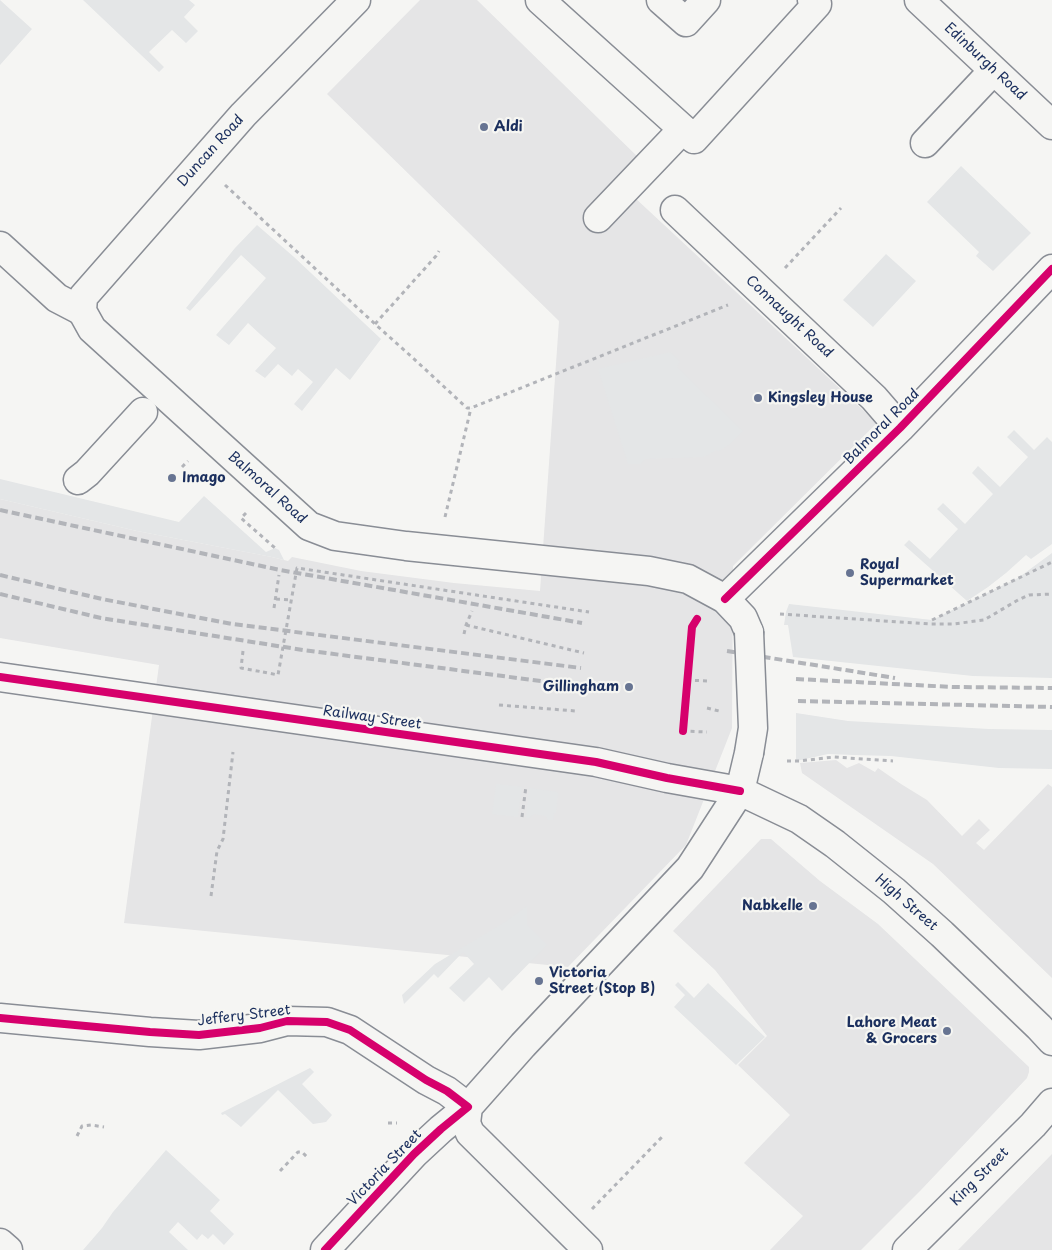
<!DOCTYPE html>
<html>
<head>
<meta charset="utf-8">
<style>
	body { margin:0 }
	canvas { display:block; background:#f5f5f3 }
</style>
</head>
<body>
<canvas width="1052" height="1250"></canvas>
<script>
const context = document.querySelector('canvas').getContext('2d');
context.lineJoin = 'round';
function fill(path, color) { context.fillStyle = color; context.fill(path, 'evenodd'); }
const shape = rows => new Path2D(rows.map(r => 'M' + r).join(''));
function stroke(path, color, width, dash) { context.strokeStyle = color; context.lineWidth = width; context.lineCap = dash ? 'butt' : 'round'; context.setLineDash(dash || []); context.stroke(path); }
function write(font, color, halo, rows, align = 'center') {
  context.font = font + ' "Playpen Sans",sans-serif'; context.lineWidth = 4.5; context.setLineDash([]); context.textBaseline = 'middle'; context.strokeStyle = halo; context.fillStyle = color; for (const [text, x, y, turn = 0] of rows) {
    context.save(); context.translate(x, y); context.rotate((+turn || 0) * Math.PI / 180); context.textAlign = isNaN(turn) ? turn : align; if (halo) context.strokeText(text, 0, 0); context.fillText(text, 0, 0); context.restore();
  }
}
fill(shape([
	[420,0,477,0,641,160,619,183,877,423,733,566,732,728,686,845,568,967,124,923,159,665,0,638,0,499,137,531,272,557,288,561,292,557,361,571,454,583,540,591,559,321,327,94],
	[836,760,847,768,859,763,875,772,878,768,901,784,927,800,962,836,979,819,990,830,976,843,984,850,1048,784,1052,787,1052,978,933,864,802,773,800,763],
	[761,839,771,839,820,881,878,924,1029,1067,1029,1072,1027,1078,921,1190,861,1250,770,1250,803,1216,744,1163,790,1115,738,1065,767,1036,715,970,673,931],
	[1052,1154,1052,1250,958,1250]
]), '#e5e5e6');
fill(shape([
	[0,0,32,29,0,65],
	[83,0,189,0,195,5,184,17,198,31,186,43,172,30,149,52,164,67,159,72],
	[961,166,1031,233,993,271,976,256,979,252,927,202],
	[257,225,294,257,381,339,350,380,336,368,302,411,294,404,313,382,298,369,292,376,278,364,265,378,255,371,276,348,261,335,248,323,229,345,216,335,266,278,241,255,190,311,186,308,235,248],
	[886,254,916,281,873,327,843,300],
	[671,352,680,362,677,367,743,431,729,445,719,451,716,450,706,456,702,457,645,459,641,464,628,464,598,369],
	[1014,430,1034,450,1047,437,1052,442,1052,544,1031,559,1026,555,1006,573,988,587,967,601,904,545,909,540,930,559,958,529,937,509,943,503,965,524,993,494,972,473,978,466,1000,487,1028,457,1007,437],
	[0,479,179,522,204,496,266,552,275,548,279,550,284,560,272,557,137,531,0,499],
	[1052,553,1052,678,973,676,793,657,788,625,784,625,786,612,789,604,932,620,1018,578],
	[796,713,848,721,989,729,1052,730,1052,769,999,768,891,756,854,755,828,754,796,761],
	[496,784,522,787,518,817,492,814],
	[529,788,557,792,558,794,556,813,554,813,553,820,548,820,546,816,534,814,529,818,526,818],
	[527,906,527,925,547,945,502,991,489,977,464,1002,449,988,474,964,463,952,438,978,434,974,404,1004,402,995,435,964,505,922],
	[678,982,694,998,708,983,765,1037,736,1065,674,1007,685,995,675,985],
	[310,1068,314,1072,302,1084,332,1115,326,1122,313,1124,278,1090,241,1127,225,1114,222,1115,221,1113],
	[166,1150,220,1200,210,1211,234,1234,224,1245,213,1234,208,1239,202,1234,197,1240,178,1222,169,1232,188,1250,83,1250,102,1228,113,1212]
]), '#e4e6e7');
const minor = shape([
	[540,0,694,139,817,4,812,0],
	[661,0,686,22,706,0],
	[919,0,1052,125],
	[925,143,993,71],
	[675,210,874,398,900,428],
	[598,218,683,129],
	[0,246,57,298,82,311],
	[78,480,87,473,143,412],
	[725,599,900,428,1052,269],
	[0,677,596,762,667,778,740,791],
	[0,1018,150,1032,199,1035,260,1028,287,1021,327,1022,350,1030,426,1080,447,1091,468,1107,441,1129,414,1154,325,1250],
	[0,1243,8,1250]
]);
const major = shape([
	[356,0,243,115,83,297,82,311,92,329,309,526,335,536,406,546,649,571,688,579,725,599,743,618,749,632],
	[740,791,799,819,835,844,894,891,942,934,1039,1027,1052,1041],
	[588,1250,470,1133,466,1123,468,1107,523,1045,690,868,740,791,749,753],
	[907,1250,1033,1125,1052,1103]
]);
stroke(minor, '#898d95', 31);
stroke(major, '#898d95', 31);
stroke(shape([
	[225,185,375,324,413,358,467,408,471,408,728,305],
	[785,268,841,208],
	[375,324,436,256,439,251],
	[182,467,188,461],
	[246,513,241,518,275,548],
	[445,517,471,408],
	[276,599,292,600],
	[274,608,279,575],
	[780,614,930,624,953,624,984,620,1018,600,1029,595,1052,594],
	[696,620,692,627,683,731,707,732],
	[932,620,1052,562],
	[466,625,584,653],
	[464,634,466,625,472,611],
	[243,651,241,668,263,672],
	[687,680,708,681],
	[499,705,576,711],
	[707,708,719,711],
	[787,761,799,761,834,757,893,761],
	[522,817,526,786],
	[211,896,217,851,223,839,233,752],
	[388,1123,397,1123],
	[77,1136,82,1126,91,1125,104,1127],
	[280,1171,298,1152,302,1152,308,1158],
	[592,1209,662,1137]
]), '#b2b4b9', 3, [4, 4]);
stroke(minor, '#f5f5f3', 28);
stroke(major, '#f5f5f3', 28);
stroke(shape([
	[0,510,280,570,582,623],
	[0,575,102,599,232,624,581,668],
	[0,594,101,618,303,650,579,686],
	[727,651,895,678],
	[796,679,953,687,1052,688],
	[798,701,1052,707]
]), '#b2b4b9', 4, [8, 4]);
const majorBridge = shape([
	[749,753,753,728,749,632]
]);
stroke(majorBridge, '#898d95', 31, []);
stroke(shape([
	[263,672,278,675,297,568,589,612]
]), '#b2b4b9', 3, [4, 4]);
stroke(majorBridge, '#f5f5f3', 28);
stroke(shape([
	[725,599,900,428,1052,269],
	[0,677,596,762,667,778,740,791],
	[683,731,692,627,697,619],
	[0,1018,150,1032,199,1035,260,1028,287,1021,327,1022,350,1030,426,1080,447,1091,468,1107,441,1129,414,1154,325,1250]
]), '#d6006c', 8);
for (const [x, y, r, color] of [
	[484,127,5,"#677492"],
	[758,398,5,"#677492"],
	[172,478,5,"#677492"],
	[850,573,5,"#677492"],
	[629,687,5,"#677492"],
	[813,906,5,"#677492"],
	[539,981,5,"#677492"],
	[947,1031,5,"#677492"]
]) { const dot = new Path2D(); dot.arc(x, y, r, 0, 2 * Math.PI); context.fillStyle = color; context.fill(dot); stroke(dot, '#f6f6f2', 2); }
write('14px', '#1b2f5e', '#f6f6f2', [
	["Edinburgh Road",985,62,43],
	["Duncan Road",211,151,-48],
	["Connaught Road",789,317,43],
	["Balmoral Road",882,427,-45],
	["Balmoral Road",267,488,42],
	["Railway Street",372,718,8],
	["High Street",906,903,41],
	["Jeffery Street",244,1016,-7],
	["Victoria Street",385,1168,-46],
	["King Street",980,1177,-45]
]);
write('bold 14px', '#1b2f5e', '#f6f6f2', [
	["Aldi",494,127],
	["Kingsley House",768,398],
	["Imago",182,478],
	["Royal",860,565],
	["Supermarket",860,581],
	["Gillingham",619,687,"right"],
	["Nabkelle",803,906,"right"],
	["Victoria",549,973],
	["Street (Stop B)",549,989],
	["Lahore Meat",937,1023,"right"],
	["& Grocers",937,1039,"right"]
], 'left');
</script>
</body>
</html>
